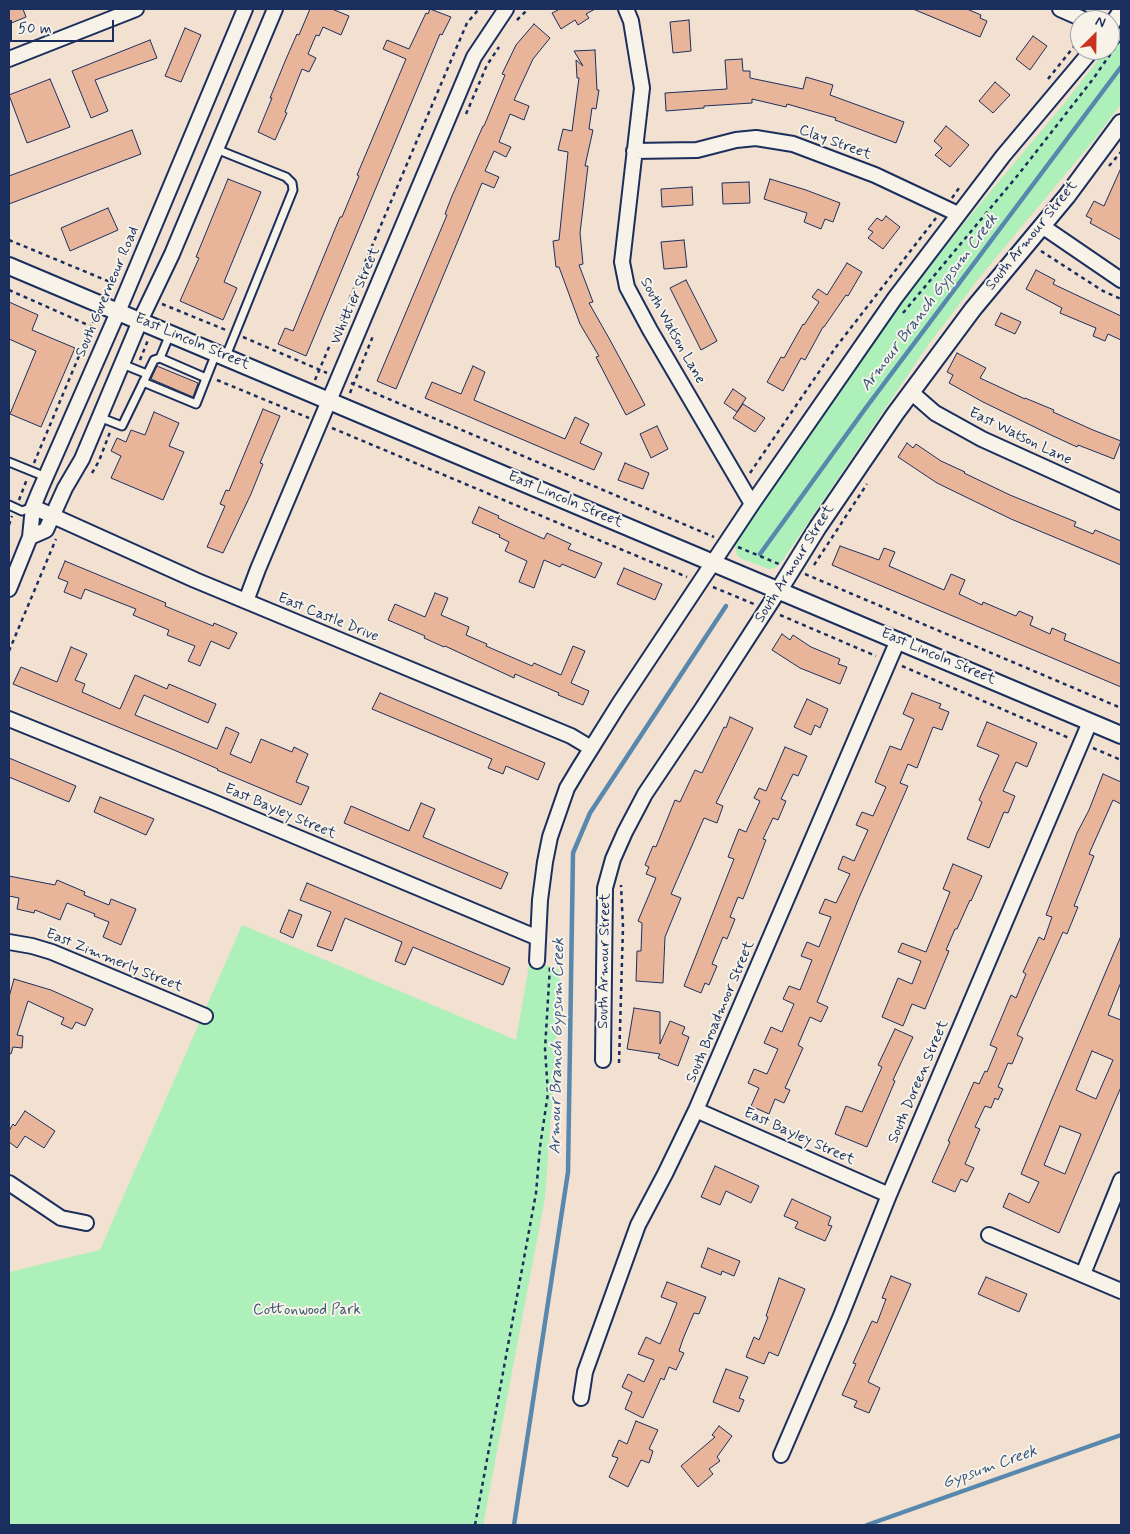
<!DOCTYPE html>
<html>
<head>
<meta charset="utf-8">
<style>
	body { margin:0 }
	#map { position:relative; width:1130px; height:1534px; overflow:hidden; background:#f2e0d1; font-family:Mynerve,sans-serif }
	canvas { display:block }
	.frame { position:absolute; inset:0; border:10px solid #1b2f5e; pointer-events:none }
	.north { position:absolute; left:1070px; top:10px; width:50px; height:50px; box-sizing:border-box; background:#f7f3e8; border:1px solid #9fa5b1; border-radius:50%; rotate:23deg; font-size:14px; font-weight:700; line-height:20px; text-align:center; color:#1b2f5e }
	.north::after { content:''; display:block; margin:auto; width:18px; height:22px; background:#c8321e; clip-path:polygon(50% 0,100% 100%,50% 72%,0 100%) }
	.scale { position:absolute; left:10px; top:20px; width:104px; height:22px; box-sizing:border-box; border:2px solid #1b2f5e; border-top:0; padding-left:6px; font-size:15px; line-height:18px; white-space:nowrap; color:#1b2f5e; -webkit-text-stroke:4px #f7f3e8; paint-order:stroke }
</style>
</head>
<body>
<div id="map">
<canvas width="1130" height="1534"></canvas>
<div class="frame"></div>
<div class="north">N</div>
<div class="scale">50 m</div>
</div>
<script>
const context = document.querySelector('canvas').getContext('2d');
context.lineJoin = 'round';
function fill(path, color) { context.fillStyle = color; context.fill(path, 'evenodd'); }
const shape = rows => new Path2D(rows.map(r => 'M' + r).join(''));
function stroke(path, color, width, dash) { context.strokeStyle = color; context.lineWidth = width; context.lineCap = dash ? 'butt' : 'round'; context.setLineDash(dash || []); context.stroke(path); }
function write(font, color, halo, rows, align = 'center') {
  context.font = font + ' Mynerve,sans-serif'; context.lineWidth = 4; context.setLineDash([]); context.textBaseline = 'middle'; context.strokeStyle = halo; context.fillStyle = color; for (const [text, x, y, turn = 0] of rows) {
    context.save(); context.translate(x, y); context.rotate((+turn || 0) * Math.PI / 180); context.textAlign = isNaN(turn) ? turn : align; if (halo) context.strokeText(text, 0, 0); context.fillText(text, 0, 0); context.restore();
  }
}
fill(shape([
	[1121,28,1121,104,1093,141,983,273,928,345,780,564,775,568,769,569,742,559,737,555,735,546,738,537,885,324,965,222,1063,105,1106,50,1110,50,1110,44],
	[242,925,516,1040,530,960,560,970,556,1050,545,1198,483,1525,9,1525,9,1272,100,1250]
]), '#aef0b9');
stroke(shape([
	[760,554,865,409,1121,67],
	[514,1525,568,1172,573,853,590,813,726,606],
	[867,1525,1121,1435]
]), '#5888ad', 4.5);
const building = shape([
	[9,9,23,9,26,17,9,24,9,9],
	[310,9,332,9,349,16,341,35,323,27,319,36,316,35,308,54,316,58,309,72,302,69,285,112,287,113,275,140,258,132,272,98,270,98,286,59,297,34,299,35,310,9],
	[430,9,451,17,442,35,440,34,306,356,278,344,285,328,293,331,340,217,342,217,359,176,357,175,406,59,383,49,387,40,409,49,426,13,428,14,430,9],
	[560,9,595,9,586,14,589,18,578,25,575,20,561,29,552,13,560,9],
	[913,9,967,9,981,15,980,18,987,21,980,37,913,9],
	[689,20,691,51,673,53,670,22,689,20],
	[534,24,550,38,533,59,514,100,529,106,524,120,510,114,499,142,511,147,506,157,494,151,485,171,499,177,494,188,482,183,396,389,377,381,447,215,445,214,452,196,483,126,484,126,505,75,502,74,516,45,534,24],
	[185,28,201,35,181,82,165,76,185,28],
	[1033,36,1047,46,1030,70,1016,59,1033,36],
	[150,40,157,58,95,80,108,111,91,118,72,71,150,40],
	[595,50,597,90,599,90,596,109,592,108,589,129,593,130,585,166,588,166,580,233,583,264,579,265,593,302,589,303,610,340,645,405,626,415,596,357,599,356,580,324,559,267,556,267,553,241,559,240,568,152,558,150,563,129,572,131,579,78,577,78,576,60,583,66,574,51,595,50],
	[742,59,743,71,750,71,750,78,803,89,806,77,833,85,830,95,904,122,896,143,835,120,836,118,787,104,786,107,752,99,752,103,704,106,704,108,666,111,665,93,727,89,725,60,742,59],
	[50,79,70,127,27,143,9,95,50,79],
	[995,82,1010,95,993,113,979,101,995,82],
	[946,126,969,145,950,167,935,155,942,148,934,141,946,126],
	[132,130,141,154,9,204,9,176,132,130],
	[1121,168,1121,240,1090,223,1092,219,1086,216,1094,201,1104,206,1121,168],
	[228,179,261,192,224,282,237,288,223,320,180,301,199,258,196,257,228,179],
	[770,179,806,190,840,203,833,222,825,219,821,229,804,222,807,213,764,199,770,179],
	[749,182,750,203,723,204,722,183,749,182],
	[692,187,693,205,662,207,661,189,692,187],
	[108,208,118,230,70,251,61,228,108,208],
	[886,216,900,227,883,249,868,238,873,232,868,229,877,218,882,221,886,216],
	[684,240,687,267,664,269,661,242,684,240],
	[847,263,862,272,848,296,846,295,824,327,823,327,805,360,801,358,783,391,767,382,781,357,784,358,803,324,804,325,819,302,812,297,818,289,827,295,847,263],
	[1036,270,1055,280,1053,284,1121,316,1121,340,1108,334,1105,341,1093,336,1096,328,1060,313,1062,308,1026,289,1036,270],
	[686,280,717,341,701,350,670,288,686,280],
	[9,302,38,315,32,330,75,348,41,427,10,414,36,351,9,339,9,302],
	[1001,313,1021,322,1015,334,995,325,1001,313],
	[957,353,986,368,980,378,1025,399,1025,398,1054,410,1053,412,1093,430,1121,441,1114,459,1078,445,1077,447,1051,435,983,402,949,383,953,375,947,372,957,353],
	[157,366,198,383,193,397,151,379,157,366],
	[473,366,485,372,474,400,565,439,575,417,589,424,580,443,602,453,594,470,425,398,432,382,461,394,473,366],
	[733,389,746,398,737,412,724,403,733,389],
	[743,404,765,418,755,432,733,418,743,404],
	[263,409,280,416,260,463,263,464,251,494,223,553,207,547,225,506,220,504,226,490,229,491,263,409],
	[154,412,179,423,169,446,184,452,163,500,111,478,121,456,111,451,117,438,126,442,131,430,145,435,154,412],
	[657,426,668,449,651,458,640,434,657,426],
	[907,443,913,448,916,444,941,461,965,472,964,473,1010,495,1076,522,1074,526,1093,534,1095,530,1121,541,1121,565,1011,519,937,483,898,457,907,443],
	[625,463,649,473,643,489,618,480,625,463],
	[479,507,499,516,498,518,544,539,547,533,571,544,568,549,602,563,595,578,562,564,560,567,544,560,534,588,519,582,527,561,505,551,509,542,499,537,500,535,472,523,479,507],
	[840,546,879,560,884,548,895,552,889,566,944,590,951,574,965,580,959,594,982,605,983,602,1016,616,1019,611,1033,617,1030,625,1050,634,1052,628,1066,634,1064,640,1121,664,1121,687,832,565,840,546],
	[65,561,166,603,165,606,213,626,214,623,237,633,229,649,211,641,200,666,188,661,195,646,167,635,169,630,133,615,136,609,85,589,81,599,64,592,68,582,58,578,65,561],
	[624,568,662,584,655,600,617,584,624,568],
	[435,593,448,598,441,615,469,627,466,635,487,644,486,646,532,666,534,663,561,675,573,646,585,651,571,683,589,691,583,705,558,695,559,693,515,674,514,678,445,646,444,647,424,638,425,636,388,620,395,604,425,617,435,593],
	[782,634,790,640,793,635,811,647,840,659,838,664,847,667,840,684,800,668,772,650,782,634],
	[71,647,87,654,75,680,85,684,82,692,120,709,135,675,167,689,169,684,216,704,208,723,144,695,135,715,217,749,226,727,239,733,230,754,251,763,261,739,292,752,294,747,308,754,296,782,309,787,301,805,217,770,218,769,174,750,13,684,21,667,57,682,71,647],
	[380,693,545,763,538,780,506,766,503,774,488,768,492,759,372,709,380,693],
	[912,693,941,704,939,708,949,712,942,730,933,727,917,768,908,764,900,783,908,786,858,900,817,1002,828,1007,821,1022,810,1017,798,1045,803,1048,785,1088,790,1090,784,1103,775,1099,769,1114,751,1106,759,1088,748,1083,754,1069,767,1074,778,1049,764,1043,771,1027,782,1032,794,1004,783,999,789,986,800,990,812,960,801,956,807,942,819,947,831,917,819,913,825,899,836,903,850,874,838,869,843,856,854,861,868,830,856,825,862,812,873,816,886,787,875,782,890,746,901,750,914,719,903,714,912,693],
	[807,699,828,709,820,728,815,725,811,735,794,727,807,699],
	[730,717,753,728,716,803,723,806,717,823,704,818,671,894,681,898,665,937,663,983,636,981,637,951,641,951,642,923,638,921,656,878,646,874,649,867,645,865,653,846,656,847,675,800,680,802,695,770,702,773,724,727,726,728,730,717],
	[987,722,1037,743,1027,767,1016,762,1003,791,1015,796,1008,813,1004,812,989,848,967,839,982,802,979,800,999,755,977,746,987,722],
	[785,747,807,756,798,776,793,774,781,799,786,801,778,820,773,818,763,839,766,840,743,899,738,897,730,917,735,919,727,939,723,937,712,964,717,966,709,985,705,983,701,993,684,986,734,859,728,857,739,829,746,832,760,801,754,798,759,788,766,791,785,747],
	[9,758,76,786,69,802,9,777,9,758],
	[1103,774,1121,782,1121,804,1113,800,1089,854,1094,856,1074,906,1078,907,1067,934,1063,932,1017,1035,1023,1038,1012,1064,1008,1063,998,1087,1003,1089,998,1100,995,1098,991,1108,985,1106,975,1127,980,1129,965,1164,974,1168,967,1182,961,1179,955,1192,932,1182,950,1142,948,1141,974,1082,979,1084,985,1071,987,1072,997,1048,990,1045,1011,995,1016,998,1026,974,1023,972,1039,937,1044,940,1052,917,1046,915,1077,833,1089,810,1103,774],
	[100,797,154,819,146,835,94,812,100,797],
	[421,803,435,809,423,837,508,873,501,889,344,823,351,806,409,831,421,803],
	[953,864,982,876,971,901,970,900,957,929,955,929,946,950,949,951,925,1009,912,1004,903,1026,882,1017,898,978,912,984,921,961,898,952,902,943,926,952,950,892,943,889,953,864],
	[9,876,55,885,57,880,85,892,84,895,109,905,111,899,136,909,121,945,103,937,109,922,94,916,95,914,67,903,60,920,35,910,34,913,17,909,19,898,9,896,9,876],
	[307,883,510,968,503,985,413,947,405,965,395,961,402,942,345,918,332,951,317,946,331,912,300,900,307,883],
	[289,910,302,915,293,938,280,932,289,910],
	[1121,936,1121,982,1108,1015,1121,1020,1121,1087,1059,1233,1003,1207,1009,1193,1029,1203,1039,1182,1021,1174,1051,1101,1121,936],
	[1092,1051,1113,1060,1096,1099,1076,1090,1092,1051],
	[1060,1126,1081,1134,1065,1174,1044,1165,1060,1126],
	[14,979,51,990,93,1009,85,1026,76,1022,72,1029,61,1024,64,1018,28,1001,17,1035,23,1036,22,1048,13,1047,11,1054,9,1053,9,997,14,979],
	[634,1008,660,1012,660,1044,670,1021,685,1027,682,1034,689,1037,678,1066,658,1058,660,1054,627,1049,634,1008],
	[895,1029,913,1037,893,1080,895,1081,867,1147,835,1134,846,1106,862,1112,882,1067,878,1065,895,1029],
	[25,1111,55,1131,44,1148,25,1136,17,1148,9,1142,9,1131,13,1124,15,1126,25,1111],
	[715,1166,759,1186,751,1203,726,1191,720,1205,701,1197,715,1166],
	[792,1199,831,1217,828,1225,832,1226,825,1241,795,1228,798,1222,784,1216,792,1199],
	[708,1248,740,1261,734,1276,722,1271,721,1275,701,1267,708,1248],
	[891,1276,911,1284,868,1382,880,1388,869,1413,854,1407,857,1401,842,1395,856,1364,853,1363,872,1321,877,1323,886,1299,882,1298,891,1276],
	[986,1277,1027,1294,1019,1312,978,1294,986,1277],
	[779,1278,805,1289,778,1356,769,1352,764,1364,746,1357,754,1337,759,1340,768,1317,766,1316,779,1278],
	[667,1282,706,1297,699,1314,694,1313,683,1339,679,1351,684,1353,676,1370,669,1367,664,1380,661,1378,643,1418,625,1409,632,1392,622,1387,628,1374,644,1382,654,1360,638,1354,646,1337,660,1344,668,1326,677,1303,661,1297,667,1282],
	[726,1369,748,1377,739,1398,744,1400,739,1412,713,1402,726,1369],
	[636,1421,658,1430,649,1449,653,1451,649,1463,641,1460,628,1487,609,1477,618,1458,612,1456,619,1440,627,1444,636,1421],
	[719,1426,732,1436,717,1457,720,1461,709,1469,713,1474,698,1487,681,1466,715,1437,712,1435,719,1426]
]);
fill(building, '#e8b59a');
stroke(building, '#1b2f5e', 1);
const service = shape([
	[216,149,286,177,292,183,293,190,226,356],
	[160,358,206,378],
	[122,364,147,374],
	[143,382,196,404,216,353],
	[99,417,122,426,154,360,160,358,170,334],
	[9,462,46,477],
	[9,505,22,511,33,507]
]);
const minor = shape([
	[626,9,631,21,642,88,622,262,627,287,650,330,752,504],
	[1060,9,1085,20],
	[1110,27,1121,10],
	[9,59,136,9],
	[634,151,697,150,736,140,756,138,793,144,875,175,958,214],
	[1042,226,1121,280],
	[911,392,935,413,982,439,1121,502],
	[33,507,195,580,571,736,591,748],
	[30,537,46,530,65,488,82,459,140,321,172,254,275,9],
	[9,589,30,537,33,507,40,490,118,312,245,9],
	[246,601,258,569,474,57,506,9],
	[9,719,211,801,538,938],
	[9,942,32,946,52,952,205,1016],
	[537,961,540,900,545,862,550,837,567,788,579,768,619,704,752,504,895,298,1003,156,1092,50],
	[603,1060,605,888,613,859,625,832,645,794,702,709,779,590],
	[696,1110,889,1195],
	[9,1183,61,1218,86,1223],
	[989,1235,1121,1291],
	[1083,1274,1121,1180],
	[581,1398,585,1372,638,1225,665,1174,696,1110,898,640],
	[781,1455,840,1318,889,1195,1090,722]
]);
const tertiary = shape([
	[9,266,1121,735],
	[779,590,818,527,895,414,973,309,1067,196,1121,123]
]);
stroke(service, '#1b2f5e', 11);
stroke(minor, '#1b2f5e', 18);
stroke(tertiary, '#1b2f5e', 20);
stroke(shape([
	[517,20,528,9],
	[1048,79,1080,39],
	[466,114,487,65,499,47],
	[1109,166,1121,152],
	[952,198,959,188],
	[9,240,115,284],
	[1041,251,1103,291,1121,299],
	[9,290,97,329],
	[105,292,110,282],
	[162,304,226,330],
	[903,313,1018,175,1093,79,1121,39],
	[243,337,327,373],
	[140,360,148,340],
	[217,380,309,418],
	[315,380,467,23,479,9],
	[351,383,714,537],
	[350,393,373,336],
	[332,428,687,577],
	[34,463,95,318],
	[92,473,99,461,110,432],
	[750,473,836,347,936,218],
	[19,500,27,479],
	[9,525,12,516],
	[738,547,779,564],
	[814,565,867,484],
	[805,574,1121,708],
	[713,587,754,604],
	[780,615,876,656],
	[9,651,56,539],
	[902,666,1069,738],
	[1093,748,1121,760],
	[619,1063,623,927,621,885],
	[475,1525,536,1193,540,1147,548,1093,545,1049,550,966]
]), '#1b2f5e', 2.5, [4, 4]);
stroke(service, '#f7f3e8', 7);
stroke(minor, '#f7f3e8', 14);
stroke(tertiary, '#f7f3e8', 16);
write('15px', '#1b2f5e', '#f7f3e8', [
	["Clay Street",835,143,20],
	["South Armour Street",1032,236,-51],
	["South Governeour Road",108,292,-67],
	["Whittier Street",356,296,-67],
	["South Watson Lane",672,331,61],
	["East Lincoln Street",192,342,23],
	["East Watson Lane",1020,437,26],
	["East Lincoln Street",565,500,23],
	["South Armour Street",795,564,-58],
	["East Castle Drive",328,618,22],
	["East Lincoln Street",938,657,23],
	["East Bayley Street",280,812,23],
	["East Zimmerly Street",114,961,22],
	["South Armour Street",605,961,-89],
	["South Broadmoor Street",721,1012,-67],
	["South Doreen Street",919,1082,-67],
	["East Bayley Street",799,1137,24]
]);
write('15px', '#385670', '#f7f3e8', [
	["Cottonwood Park",307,1311]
]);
write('italic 16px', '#34547f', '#f7f3e8', [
	["Armour Branch Gypsum Creek",930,303,-53],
	["Armour Branch Gypsum Creek",558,1046,-89],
	["Gypsum Creek",990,1468,-20]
]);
</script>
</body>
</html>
